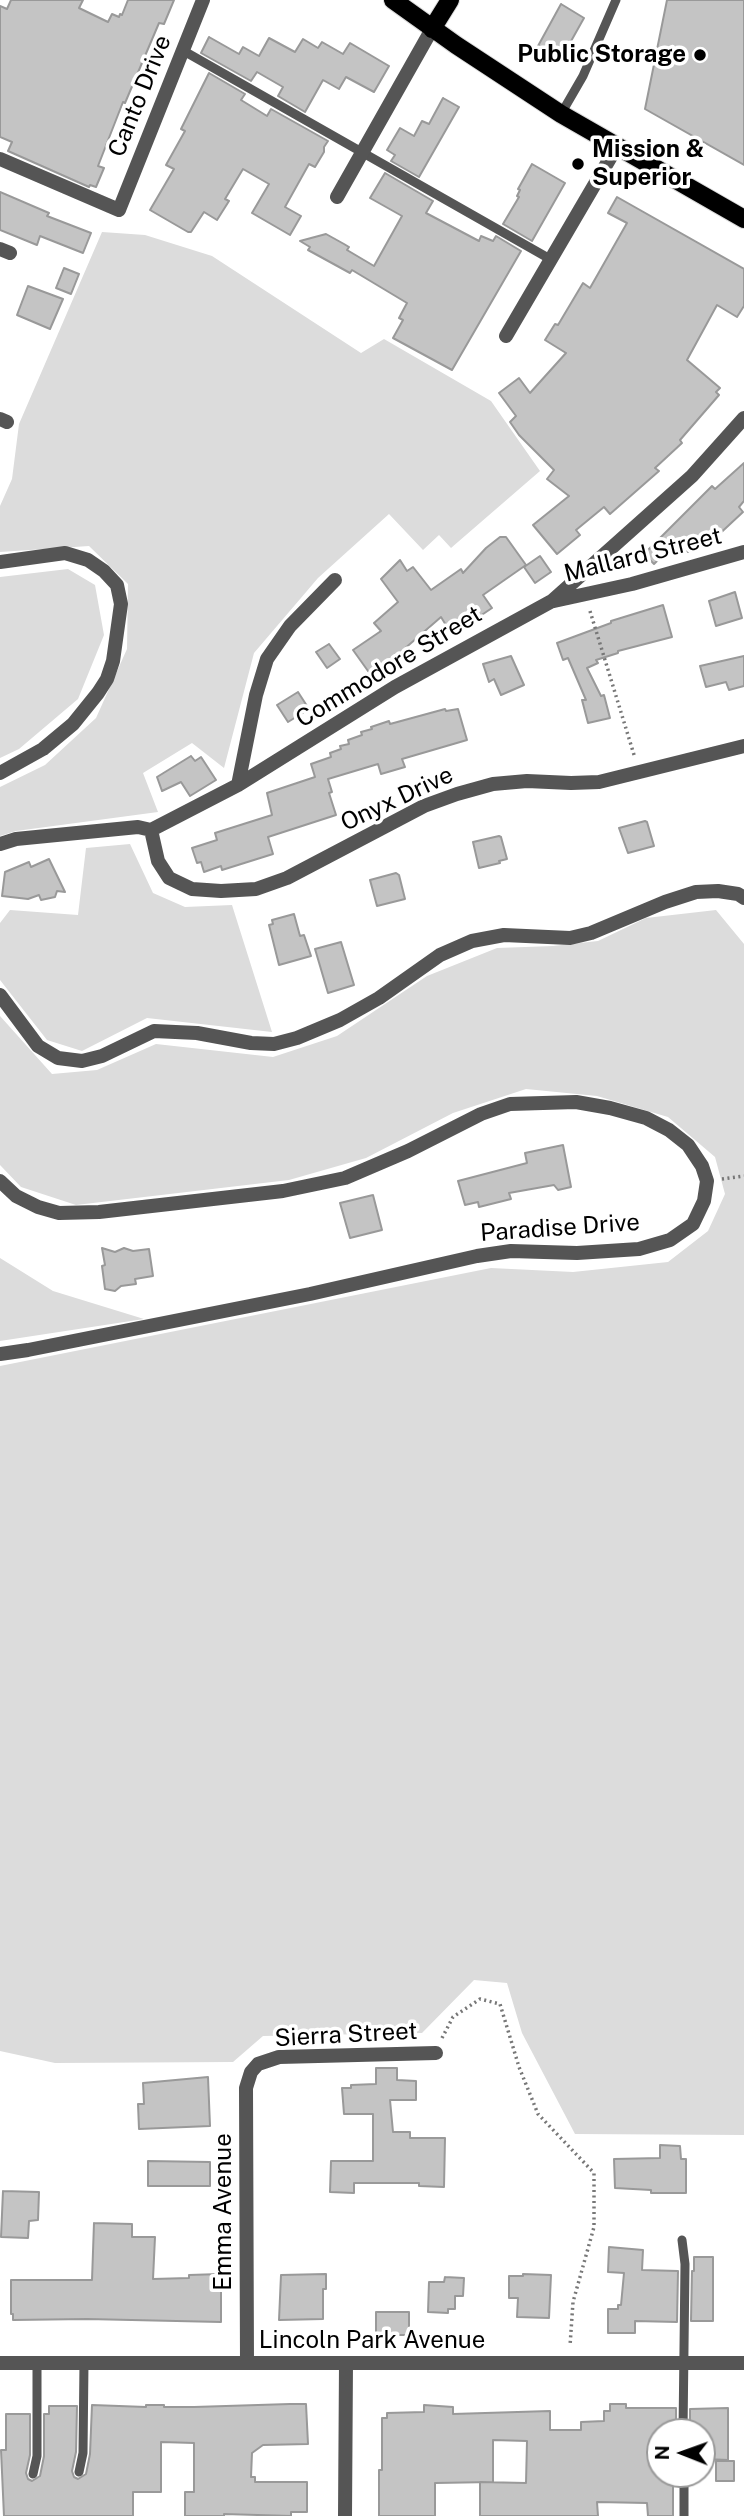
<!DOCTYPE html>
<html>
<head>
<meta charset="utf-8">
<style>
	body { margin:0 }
	#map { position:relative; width:744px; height:2516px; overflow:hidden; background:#fff; font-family:"Public Sans",sans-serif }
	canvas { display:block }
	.north { position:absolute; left:646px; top:2418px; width:70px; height:70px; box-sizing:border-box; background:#fff; border:2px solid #999; border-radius:50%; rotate:271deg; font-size:19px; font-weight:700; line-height:28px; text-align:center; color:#000 }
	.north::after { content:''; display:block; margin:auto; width:24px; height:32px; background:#000; clip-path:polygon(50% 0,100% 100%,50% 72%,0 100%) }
</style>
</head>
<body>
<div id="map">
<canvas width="744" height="2516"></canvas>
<div class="north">N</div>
</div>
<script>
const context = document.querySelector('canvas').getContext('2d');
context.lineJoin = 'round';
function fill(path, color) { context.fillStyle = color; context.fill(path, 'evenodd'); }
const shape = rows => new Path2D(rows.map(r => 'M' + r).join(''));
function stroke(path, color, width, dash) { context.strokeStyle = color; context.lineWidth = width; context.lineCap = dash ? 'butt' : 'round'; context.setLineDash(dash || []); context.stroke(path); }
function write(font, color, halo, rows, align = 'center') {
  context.font = font + ' "Public Sans",sans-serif'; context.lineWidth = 7; context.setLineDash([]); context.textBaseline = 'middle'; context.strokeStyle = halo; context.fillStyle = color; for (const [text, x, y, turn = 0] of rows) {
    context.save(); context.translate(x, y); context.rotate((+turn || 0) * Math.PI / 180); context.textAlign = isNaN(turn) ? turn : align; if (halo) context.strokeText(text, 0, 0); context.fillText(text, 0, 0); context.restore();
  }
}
fill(shape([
	[102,232,145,235,212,256,361,353,384,339,491,401,540,471,451,548,439,535,423,550,389,514,318,578,254,653,224,768,192,743,143,773,158,812,16,831,0,836,0,787,45,765,96,718,127,649,128,584,89,546,0,552,0,506,12,479,19,424],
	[68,569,95,585,104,635,78,699,19,749,0,758,0,577],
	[130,844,153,893,185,907,232,905,272,1032,147,1018,82,1051,47,1040,0,980,0,923,10,910,78,915,86,848],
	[716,910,744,944,744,2135,575,2134,522,2033,507,1983,474,1980,422,2033,263,2036,233,2062,55,2063,0,2051,0,1366,491,1268,573,1272,668,1262,708,1231,725,1194,715,1157,668,1117,597,1096,526,1089,453,1113,366,1158,289,1180,76,1205,21,1187,0,1165,0,1016,52,1074,97,1070,156,1044,273,1057,337,1036,427,976,497,948,553,946,598,941,646,918],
	[0,1258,53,1291,144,1319,0,1341]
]), '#dcdcdc');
const building = shape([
	[11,0,83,0,79,8,108,22,112,14,119,17,120,14,122,15,128,0,174,0,164,24,159,23,125,103,123,102,98,166,104,168,96,187,90,185,89,187,8,151,12,142,0,137,0,6,7,9,11,0],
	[667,0,744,0,744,165,645,109,667,0],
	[561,4,584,18,561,59,538,46,561,4],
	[209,37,239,54,243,47,259,56,269,38,295,52,303,39,318,48,322,42,343,54,350,43,389,66,374,92,346,77,339,89,323,80,305,112,278,96,283,87,257,72,251,81,201,53,209,37],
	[209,73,245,94,241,100,267,116,271,109,328,141,324,147,324,152,315,167,309,164,285,207,301,216,290,235,252,213,269,184,243,169,225,199,229,201,217,220,204,212,191,232,188,232,150,210,174,169,166,165,185,131,181,129,209,73],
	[443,98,459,107,419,177,391,161,395,155,387,150,400,128,414,136,422,121,429,124,443,98],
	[532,164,565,183,532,241,503,224,519,197,517,196,520,190,518,189,532,164],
	[385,173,433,201,426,213,479,241,481,236,493,241,496,236,521,251,452,370,393,338,403,320,399,318,407,303,352,270,350,273,308,250,310,247,300,241,326,234,344,244,349,247,347,250,374,266,402,216,370,198,385,173],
	[0,192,49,213,47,216,91,233,83,253,40,236,37,245,0,230,0,192],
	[617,197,744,269,744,306,737,317,717,305,687,360,720,388,716,392,719,395,680,440,682,443,655,468,659,471,610,514,604,507,576,530,580,535,557,554,533,525,569,496,547,479,554,470,519,435,510,422,516,416,499,393,519,378,530,393,566,353,545,340,555,324,558,325,583,283,590,288,627,223,608,213,617,197],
	[64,268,79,274,71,294,56,288,64,268],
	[28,286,63,299,50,329,17,315,28,286],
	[744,463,744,501,739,507,743,512,713,540,708,535,688,552,677,541,654,564,644,554,712,486,715,489,744,463],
	[500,537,506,537,526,565,483,595,492,608,452,635,441,617,395,657,397,661,373,678,353,650,381,631,374,623,398,602,381,579,400,560,407,571,413,567,431,590,461,569,463,573,486,548,500,537],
	[540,556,551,572,535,583,524,567,540,556],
	[735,592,742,618,716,626,709,601,735,592],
	[663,605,672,637,618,651,618,653,596,660,598,663,587,668,601,696,604,695,610,718,588,723,582,700,586,700,568,658,563,660,557,643,611,623,611,621,663,605],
	[329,644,340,659,327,668,316,652,329,644],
	[511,656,524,685,501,695,494,679,489,682,483,664,511,656],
	[744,656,744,686,729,690,726,682,706,687,700,666,744,656],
	[298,692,309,709,288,722,277,705,298,692],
	[445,709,446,711,458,709,467,740,402,759,405,767,381,774,378,764,328,779,332,792,329,793,336,815,268,837,273,854,222,870,221,866,204,872,201,862,197,863,192,848,217,840,215,833,272,815,267,793,315,777,311,764,331,757,330,753,341,749,340,746,349,744,348,740,362,735,361,732,372,729,371,727,389,721,390,724,445,709],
	[191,756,195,761,201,757,216,780,190,796,181,782,162,791,157,777,191,756],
	[645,821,647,822,654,846,628,853,619,828,645,821],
	[499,836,501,837,507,859,499,861,500,863,479,868,473,842,499,836],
	[49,859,65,892,57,891,55,897,41,900,39,895,28,899,2,896,5,872,29,862,31,867,49,859],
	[396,873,399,875,405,899,377,906,370,880,396,873],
	[294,914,300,936,304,935,311,956,279,965,269,925,273,924,272,920,294,914],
	[341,942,354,985,328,993,315,949,341,942],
	[563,1145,571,1187,558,1190,554,1185,509,1193,511,1199,479,1207,478,1202,465,1205,458,1181,527,1163,525,1153,563,1145],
	[373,1195,382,1230,350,1238,340,1203,373,1195],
	[102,1248,115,1252,124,1248,133,1251,149,1249,153,1276,135,1279,136,1284,121,1286,115,1291,105,1289,102,1266,105,1265,102,1248],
	[376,2068,397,2068,397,2080,416,2081,416,2100,390,2100,393,2132,410,2132,410,2138,445,2138,444,2187,419,2186,419,2183,354,2183,354,2193,330,2192,331,2161,373,2161,373,2114,344,2114,342,2088,351,2088,351,2085,376,2084,376,2068],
	[208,2077,210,2126,139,2129,138,2104,144,2104,143,2083,208,2077],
	[660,2145,680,2146,681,2159,686,2159,686,2193,651,2193,651,2190,615,2188,614,2159,660,2158,660,2145],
	[148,2161,210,2162,210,2186,148,2186,148,2161],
	[3,2191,39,2192,38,2220,29,2221,28,2238,1,2237,3,2191],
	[94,2223,132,2224,132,2237,155,2237,153,2279,189,2278,189,2275,221,2274,221,2322,87,2319,13,2320,13,2314,11,2314,11,2280,92,2280,94,2223],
	[609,2247,643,2250,642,2270,678,2271,677,2322,635,2321,635,2333,608,2333,608,2309,618,2309,618,2305,621,2305,624,2273,608,2272,609,2247],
	[694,2257,713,2257,713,2321,691,2321,692,2271,694,2271,694,2257],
	[326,2274,326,2289,323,2289,323,2319,279,2320,281,2275,326,2274],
	[523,2274,551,2275,549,2318,517,2317,518,2298,509,2298,509,2276,523,2276,523,2274],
	[445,2277,464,2278,463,2296,455,2296,455,2309,448,2309,448,2313,428,2312,429,2282,444,2282,445,2277],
	[376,2312,409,2312,409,2335,376,2335,376,2312],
	[290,2404,306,2404,308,2444,263,2445,252,2453,251,2477,255,2477,255,2482,307,2482,307,2512,291,2512,291,2516,224,2514,224,2516,185,2516,185,2492,194,2492,194,2443,161,2442,161,2492,133,2492,133,2516,4,2516,1,2450,6,2450,6,2414,30,2414,30,2455,26,2473,28,2479,32,2481,40,2476,44,2456,44,2414,49,2414,49,2406,77,2406,76,2452,72,2471,74,2477,78,2479,86,2474,90,2454,92,2405,146,2407,146,2405,164,2405,164,2407,194,2407,290,2404],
	[610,2404,626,2404,626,2408,676,2408,676,2432,660,2432,660,2474,673,2474,673,2516,648,2516,647,2503,597,2502,598,2516,480,2516,480,2482,526,2483,527,2441,493,2440,493,2482,435,2483,435,2516,379,2516,379,2470,382,2470,382,2418,387,2418,387,2413,424,2412,424,2405,453,2407,453,2414,550,2411,550,2430,581,2430,581,2422,604,2421,604,2411,610,2411,610,2404],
	[728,2408,728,2460,705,2459,705,2455,702,2455,702,2432,690,2432,690,2409,728,2408],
	[716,2461,734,2461,734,2481,716,2481,716,2461]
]);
fill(building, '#c4c4c4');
stroke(building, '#999', 2);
const primary = shape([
	[393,0,456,45,561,114,744,219],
	[432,29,450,0]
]);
stroke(primary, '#dbdbdb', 20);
stroke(shape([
	[590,611,635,758],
	[722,1179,744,1176],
	[442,2038,453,2017,480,1999,500,2004,519,2067,538,2114,594,2173,594,2227,573,2302,570,2346]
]), '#777', 3.5, [2, 3.5]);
stroke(shape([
	[182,50,550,259],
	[561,114,583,76,616,0],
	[682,2240,685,2264,683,2432],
	[79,2472,83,2453,84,2363],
	[33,2474,37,2456,37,2363],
	[684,2474,684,2516]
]), '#555', 9);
stroke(shape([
	[0,159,119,210,203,0],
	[337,197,432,29],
	[0,249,10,253],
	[506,336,616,148],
	[0,419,7,422],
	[0,562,65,553,88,560,104,571,117,585,121,604,113,661,107,679,98,693,73,724,43,749,0,773],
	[554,601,632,584,744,552],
	[238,785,256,695,267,659,290,626,335,580],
	[151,830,158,861,169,878,192,889,221,891,256,889,287,878,424,806,457,794,493,784,527,781,571,783,599,782,744,746],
	[0,844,16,839,138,827,151,830,238,785,395,687,552,601,692,476,744,418],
	[0,995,38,1046,58,1058,82,1061,102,1056,154,1031,197,1033,251,1043,274,1044,297,1038,340,1020,379,998,440,955,472,941,504,935,570,938,591,933,665,902,696,892,718,891,738,894,744,898],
	[0,1181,16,1196,38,1207,59,1213,99,1212,283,1191,345,1178,408,1151,481,1114,510,1104,576,1102,610,1108,646,1118,669,1130,688,1145,702,1166,707,1181,704,1201,693,1224,670,1240,639,1249,577,1253,511,1251,477,1256,310,1294,28,1350,0,1354],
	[247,2363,246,2088,251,2072,258,2064,279,2057,436,2053],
	[345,2516,346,2363]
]), '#555', 14);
stroke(shape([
	[0,2363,744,2363]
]), '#555', 14);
stroke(primary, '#000', 18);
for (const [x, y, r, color] of [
	[700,55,7,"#000"],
	[578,164,7,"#000"]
]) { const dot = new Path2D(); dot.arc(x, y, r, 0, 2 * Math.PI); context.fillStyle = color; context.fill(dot); stroke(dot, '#fff', 2.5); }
write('bold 24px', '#000', '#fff', [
	["Public Storage",686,55],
	["Mission &",592,150,"left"],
	["Superior",592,178,"left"]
], 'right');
write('24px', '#000', '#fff', [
	["Canto Drive",140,96,-68],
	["Mallard Street",643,555,-14],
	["Commodore Street",389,667,-31],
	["Onyx Drive",397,799,-25],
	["Paradise Drive",560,1228,-4],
	["Sierra Street",346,2035,-3],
	["Emma Avenue",224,2212,-90],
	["Lincoln Park Avenue",372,2341]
]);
</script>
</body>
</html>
